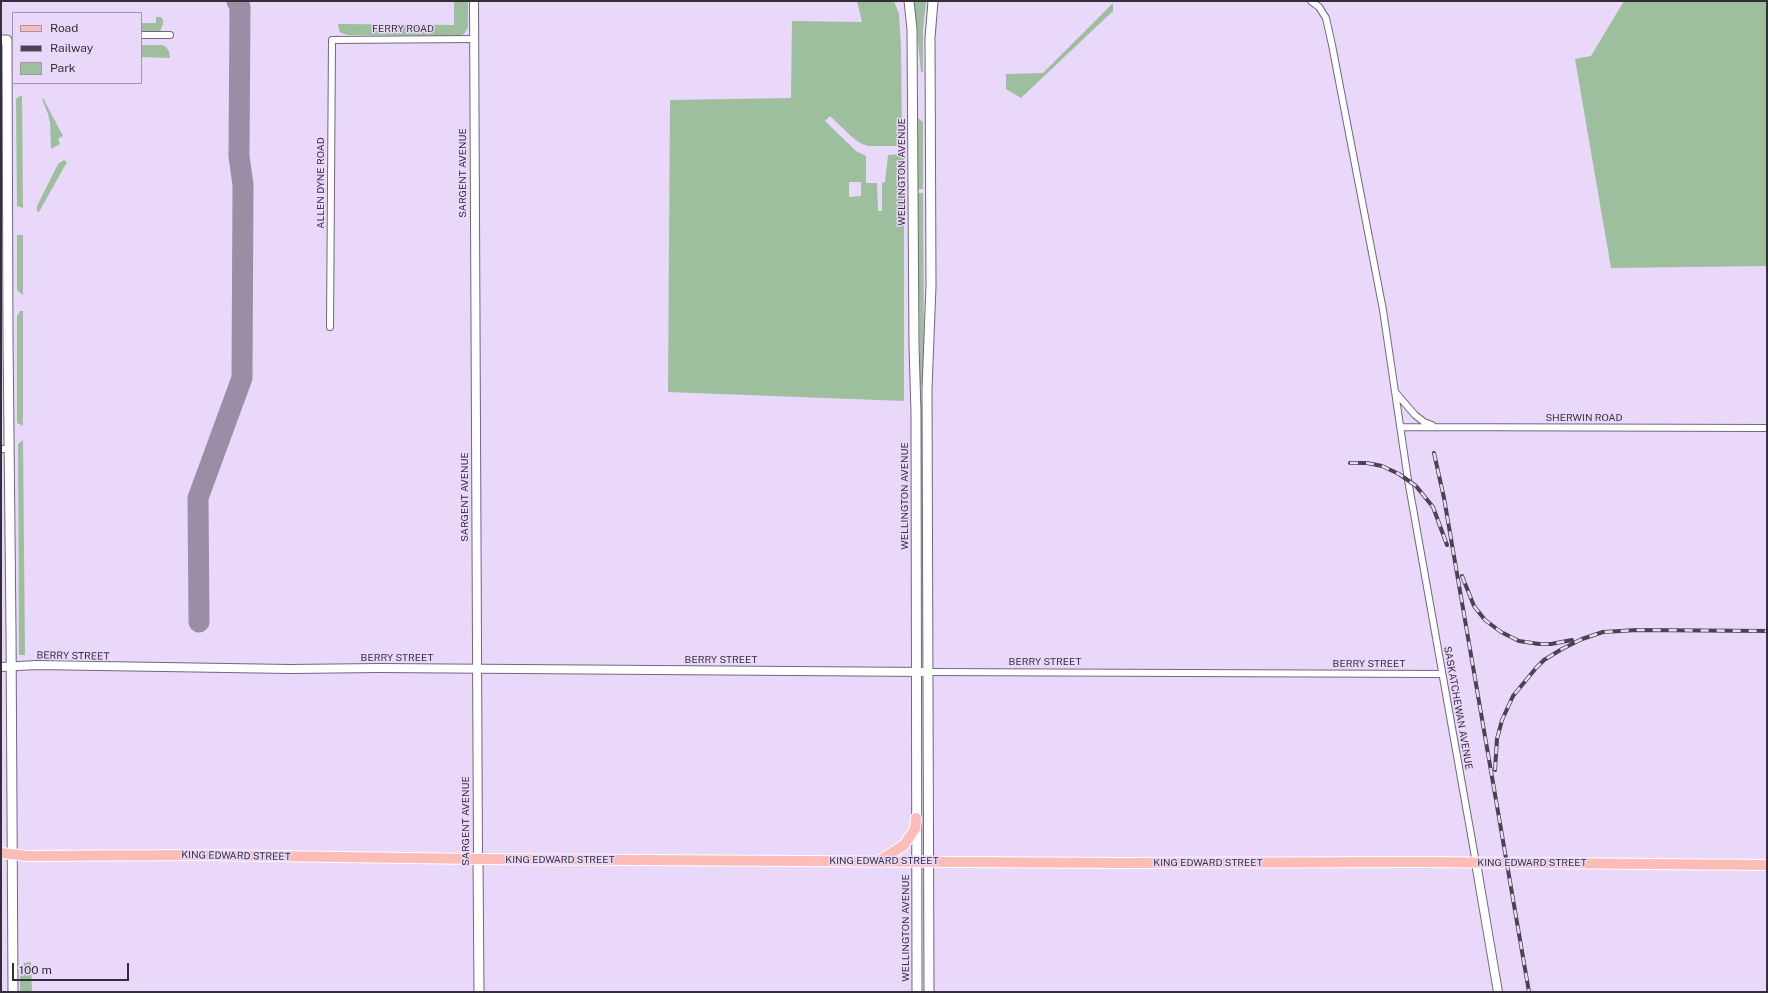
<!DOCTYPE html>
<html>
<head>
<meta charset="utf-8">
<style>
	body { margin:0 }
	#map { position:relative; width:1768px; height:993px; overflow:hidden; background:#e9d8f9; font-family:"Public Sans",sans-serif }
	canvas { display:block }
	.frame { position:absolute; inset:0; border:2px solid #342e3a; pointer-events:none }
	.legend { position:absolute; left:12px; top:12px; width:130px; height:72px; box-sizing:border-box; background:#e9d8f9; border:1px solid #a194ad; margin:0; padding:5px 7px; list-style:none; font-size:12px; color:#342e3a }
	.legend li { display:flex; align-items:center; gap:8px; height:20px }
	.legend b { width:20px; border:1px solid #a194ad }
	.scale { position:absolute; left:12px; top:963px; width:117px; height:18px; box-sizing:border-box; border:2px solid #342e3a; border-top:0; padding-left:5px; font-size:12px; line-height:14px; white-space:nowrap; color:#342e3a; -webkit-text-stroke:3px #e9d8f9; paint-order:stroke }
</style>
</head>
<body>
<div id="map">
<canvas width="1768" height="993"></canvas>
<div class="frame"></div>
<ul class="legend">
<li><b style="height:5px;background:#fcbcb8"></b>Road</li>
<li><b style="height:5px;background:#4b4352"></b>Railway</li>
<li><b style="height:11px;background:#9ebf9d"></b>Park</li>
</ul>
<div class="scale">100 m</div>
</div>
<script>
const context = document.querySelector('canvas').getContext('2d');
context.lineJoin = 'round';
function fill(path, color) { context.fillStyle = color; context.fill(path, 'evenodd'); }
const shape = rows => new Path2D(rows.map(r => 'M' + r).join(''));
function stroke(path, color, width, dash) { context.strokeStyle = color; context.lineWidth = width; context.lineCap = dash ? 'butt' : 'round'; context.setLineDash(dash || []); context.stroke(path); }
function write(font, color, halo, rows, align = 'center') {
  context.font = font + ' "Public Sans",sans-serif'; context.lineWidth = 3; context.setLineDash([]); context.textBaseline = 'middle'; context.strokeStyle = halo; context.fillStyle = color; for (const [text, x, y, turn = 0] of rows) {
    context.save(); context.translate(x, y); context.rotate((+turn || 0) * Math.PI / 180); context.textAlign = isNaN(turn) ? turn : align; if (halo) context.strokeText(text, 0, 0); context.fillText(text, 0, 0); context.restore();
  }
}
fill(shape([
	[454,1,468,1,468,27,464,34,458,36,348,35,341,33,339,30,338,24,454,25],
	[857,1,894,1,899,14,901,46,902,139,898,146,868,146,860,143,852,137,830,116,825,121,856,151,866,156,866,183,877,183,878,211,882,211,882,183,885,182,888,155,901,154,904,157,904,401,668,392,670,100,791,98,792,21,862,22],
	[849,182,861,182,861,196,849,197],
	[914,1,926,1,923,30,923,72,921,72],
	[1624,1,1767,1,1767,266,1611,268,1575,59,1591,56],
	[1113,3,1113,11,1021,98,1006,89,1006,74,1043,73],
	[156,17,161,17,163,20,163,24,160,31,158,33,141,33,141,23,156,23],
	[141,45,161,45,165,46,169,51,170,58,141,57],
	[20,96,22,96,23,208,17,206,17,202,16,99],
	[43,98,63,136,58,139,60,144,51,149,50,123,48,114,42,99],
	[918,118,923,122,923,189,918,189],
	[64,160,67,162,39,212,37,211,37,206,58,164],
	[918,193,923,193,924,356,924,385,920,385],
	[17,235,23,235,23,295,17,290],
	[20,311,23,311,23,426,17,423,17,316],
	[23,440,25,655,19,655,18,444],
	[31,962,32,992,20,992,20,970,24,963]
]), '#9ebf9d');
stroke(shape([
	[199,622,198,498,242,378,243,185,239,156,240,7,237,1]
]), '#9a8ea6', 21);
const minor = shape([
	[1311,1,1319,7,1326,18,1332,45,1383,310,1408,480,1476,863],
	[141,35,170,35],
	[330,327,332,40,474,39],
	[1396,393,1415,415,1424,422,1432,425],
	[1400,427,1767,428],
	[1,449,9,449],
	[929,672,1442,674]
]);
const tertiary = shape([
	[474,1,478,859],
	[1,667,36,665,290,669,380,668,929,672],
	[1476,863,1498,992]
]);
const secondary = shape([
	[909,1,912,29,914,345,916,413,917,992],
	[1,40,7,40,8,338,11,631,13,992],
	[478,859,479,992],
	[929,992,927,389,931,286,930,38,933,1]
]);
const primary = shape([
	[1,853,28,856,202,855,478,859,1121,863,1419,862,1767,865],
	[879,861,904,845,915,829,916,818]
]);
stroke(minor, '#746582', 8);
stroke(tertiary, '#746582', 10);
stroke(secondary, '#746582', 11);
stroke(primary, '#fff', 12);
stroke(minor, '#fff', 6);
stroke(tertiary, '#fff', 8);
stroke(secondary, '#fff', 9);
stroke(primary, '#fcbcb8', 10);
const rail = shape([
	[1434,453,1444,498,1529,992],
	[1350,463,1367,463,1382,466,1399,474,1416,486,1433,507,1447,545],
	[1462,576,1474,606,1485,620,1501,632,1519,641,1539,644,1551,644,1572,640],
	[1495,770,1497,739,1502,720,1513,696,1536,668,1544,660,1562,649,1582,639,1603,632,1637,630,1767,631]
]);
stroke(rail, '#4b4352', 4);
stroke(rail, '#e9d8f9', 2.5, [8]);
write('10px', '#342e3a', '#e9d8f9', [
	["FERRY ROAD",403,29],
	["WELLINGTON AVENUE",902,172,-90],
	["SARGENT AVENUE",463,173,-90],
	["ALLEN DYNE ROAD",321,183,-90],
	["SHERWIN ROAD",1584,418],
	["WELLINGTON AVENUE",905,496,-90],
	["SARGENT AVENUE",465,497,-90],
	["BERRY STREET",73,656,1],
	["BERRY STREET",397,658],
	["BERRY STREET",721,660],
	["BERRY STREET",1045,662],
	["BERRY STREET",1369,664],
	["SASKATCHEWAN AVENUE",1458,708,80],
	["SARGENT AVENUE",466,821,-90],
	["KING EDWARD STREET",236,856,1],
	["KING EDWARD STREET",560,860],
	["KING EDWARD STREET",884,861],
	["KING EDWARD STREET",1208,863],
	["KING EDWARD STREET",1532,863],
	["WELLINGTON AVENUE",906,928,-90]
]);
</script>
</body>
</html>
